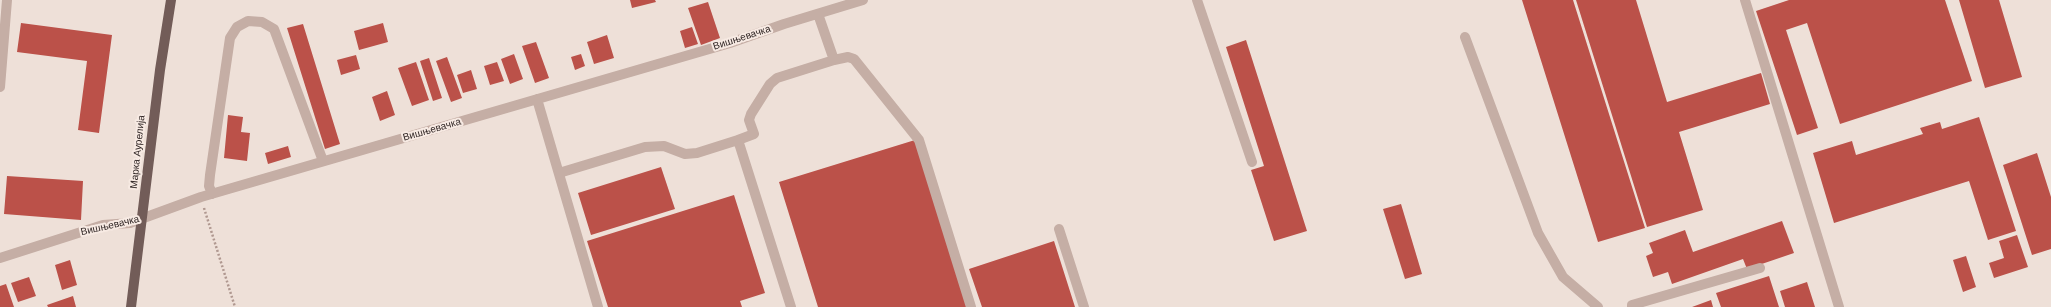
<!DOCTYPE html>
<meta charset="utf-8">
<style>
body{margin:0}
canvas{display:block;background:#eee0d8}
</style>
<canvas width="2051" height="307"></canvas>
<script>
const ctx = document.querySelector('canvas').getContext('2d');
ctx.lineJoin = 'round';
function fillPath(path, color) {
  ctx.fillStyle = color;
  ctx.fill(path, 'evenodd');
}
function shape(rows) {
  const path = new Path2D();
  for (const r of rows) {
    path.moveTo(r[0], r[1]);
    for (let i = 2; i < r.length; i += 2) path.lineTo(r[i], r[i + 1]);
  }
  return path;
}
function strokePath(path, color, width, dash) {
  ctx.strokeStyle = color;
  ctx.lineWidth = width;
  ctx.lineCap = dash ? 'butt' : 'round';
  ctx.setLineDash(dash || []);
  ctx.stroke(path);
}
function label(font, color, halo, rows, align = 'center') {
  ctx.font = font + ' "DM Sans",sans-serif';
  ctx.lineWidth = 4;
  ctx.setLineDash([]);
  ctx.textBaseline = 'middle';
  ctx.strokeStyle = halo;
  ctx.fillStyle = color;
  for (const [text, x, y, turn = 0] of rows) {
    ctx.save();
    ctx.translate(x, y);
    ctx.rotate((+turn || 0) * Math.PI / 180);
    ctx.textAlign = isNaN(turn) ? turn : align;
    if (halo) ctx.strokeText(text, 0, 0);
    ctx.fillText(text, 0, 0);
    ctx.restore();
  }
}
fillPath(shape([
 [630,0,655,0,656,2,632,8],
 [1522,0,1573,0,1645,228,1598,242],
 [1576,0,1636,0,1667,102,1761,73,1770,104,1679,132,1703,210,1647,227],
 [1789,0,1945,0,1972,81,1840,124,1807,23,1786,30,1818,128,1797,135,1756,11],
 [1959,0,1999,0,2022,77,1985,88],
 [708,2,720,38,701,45,688,8],
 [21,23,112,35,99,133,78,130,87,61,17,52],
 [383,23,388,42,359,50,354,31],
 [303,24,340,144,325,149,287,28],
 [692,27,698,44,685,48,680,31],
 [607,35,614,58,594,64,587,42],
 [1246,40,1307,231,1274,241,1251,170,1264,166,1226,47],
 [536,42,549,78,535,83,522,46],
 [514,54,523,79,510,84,501,59],
 [581,54,585,66,575,70,571,57],
 [356,55,360,69,341,75,337,60],
 [447,57,462,98,451,102,436,61],
 [429,58,442,98,433,101,420,61],
 [416,62,429,100,412,106,398,68],
 [497,62,504,81,490,85,484,66],
 [471,70,477,89,463,93,457,75],
 [387,91,395,115,380,121,372,97],
 [228,115,243,117,241,132,250,133,247,161,224,158],
 [1979,117,2016,231,1988,240,1969,181,1834,223,1813,153,1852,141,1856,155,1923,134,1920,128,1940,122,1942,129],
 [915,140,967,307,818,307,779,182],
 [288,146,291,157,268,164,265,153],
 [2037,153,2051,197,2051,249,2032,255,2003,165],
 [661,167,675,209,591,235,578,193],
 [7,176,83,181,81,220,4,214],
 [734,195,765,293,740,301,742,307,608,307,587,241],
 [1401,204,1422,274,1405,279,1383,209],
 [1782,221,1794,253,1747,269,1743,259,1672,284,1668,272,1653,277,1646,256,1653,253,1649,243,1685,230,1693,252],
 [2017,235,2028,267,1994,278,1989,263,2004,258,1999,241],
 [1054,241,1075,307,982,307,969,269],
 [1966,256,1976,287,1963,292,1953,260],
 [70,260,77,285,62,290,55,265],
 [1769,276,1779,307,1721,307,1716,293],
 [29,277,36,296,18,302,11,283],
 [1807,282,1815,307,1785,307,1780,291],
 [6,284,14,307,0,307,0,286],
 [73,296,76,307,48,307,47,305],
 [1711,300,1713,307,1692,307]
]), '#bb5149');
strokePath(shape([
 [204,208,235,307]
]), '#b09890', 2.5, [2, 2]);
strokePath(shape([
 [1197,0,1252,162],
 [1745,0,1839,307],
 [1465,37,1538,233,1563,277,1598,307],
 [834,60,848,57,854,59,919,140,971,307],
 [0,87,7,0],
 [537,99,598,307],
 [738,140,754,134,749,120,751,114,770,84,777,78,834,60,818,14],
 [559,173,645,147,664,146,685,154,697,153,738,140,791,307],
 [212,194,209,186,210,175,230,38,237,27,248,21,262,22,274,29,323,161],
 [1059,229,1084,307],
 [0,258,103,225,130,223,201,197,730,43,784,24,863,0],
 [1632,307,1632,305,1760,268]
]), '#c5aea5', 10);
strokePath(shape([
 [131,307,160,70,171,0]
]), '#725c58', 10);
label('10px', '#312726', '#f7eae3', [
 ["Вишњевачка",742,38,-18],
 ["Вишњевачка",432,130,-16],
 ["Марка Аурелија",138,152,-84],
 ["Вишњевачка",110,226,-13]
]);
</script>
